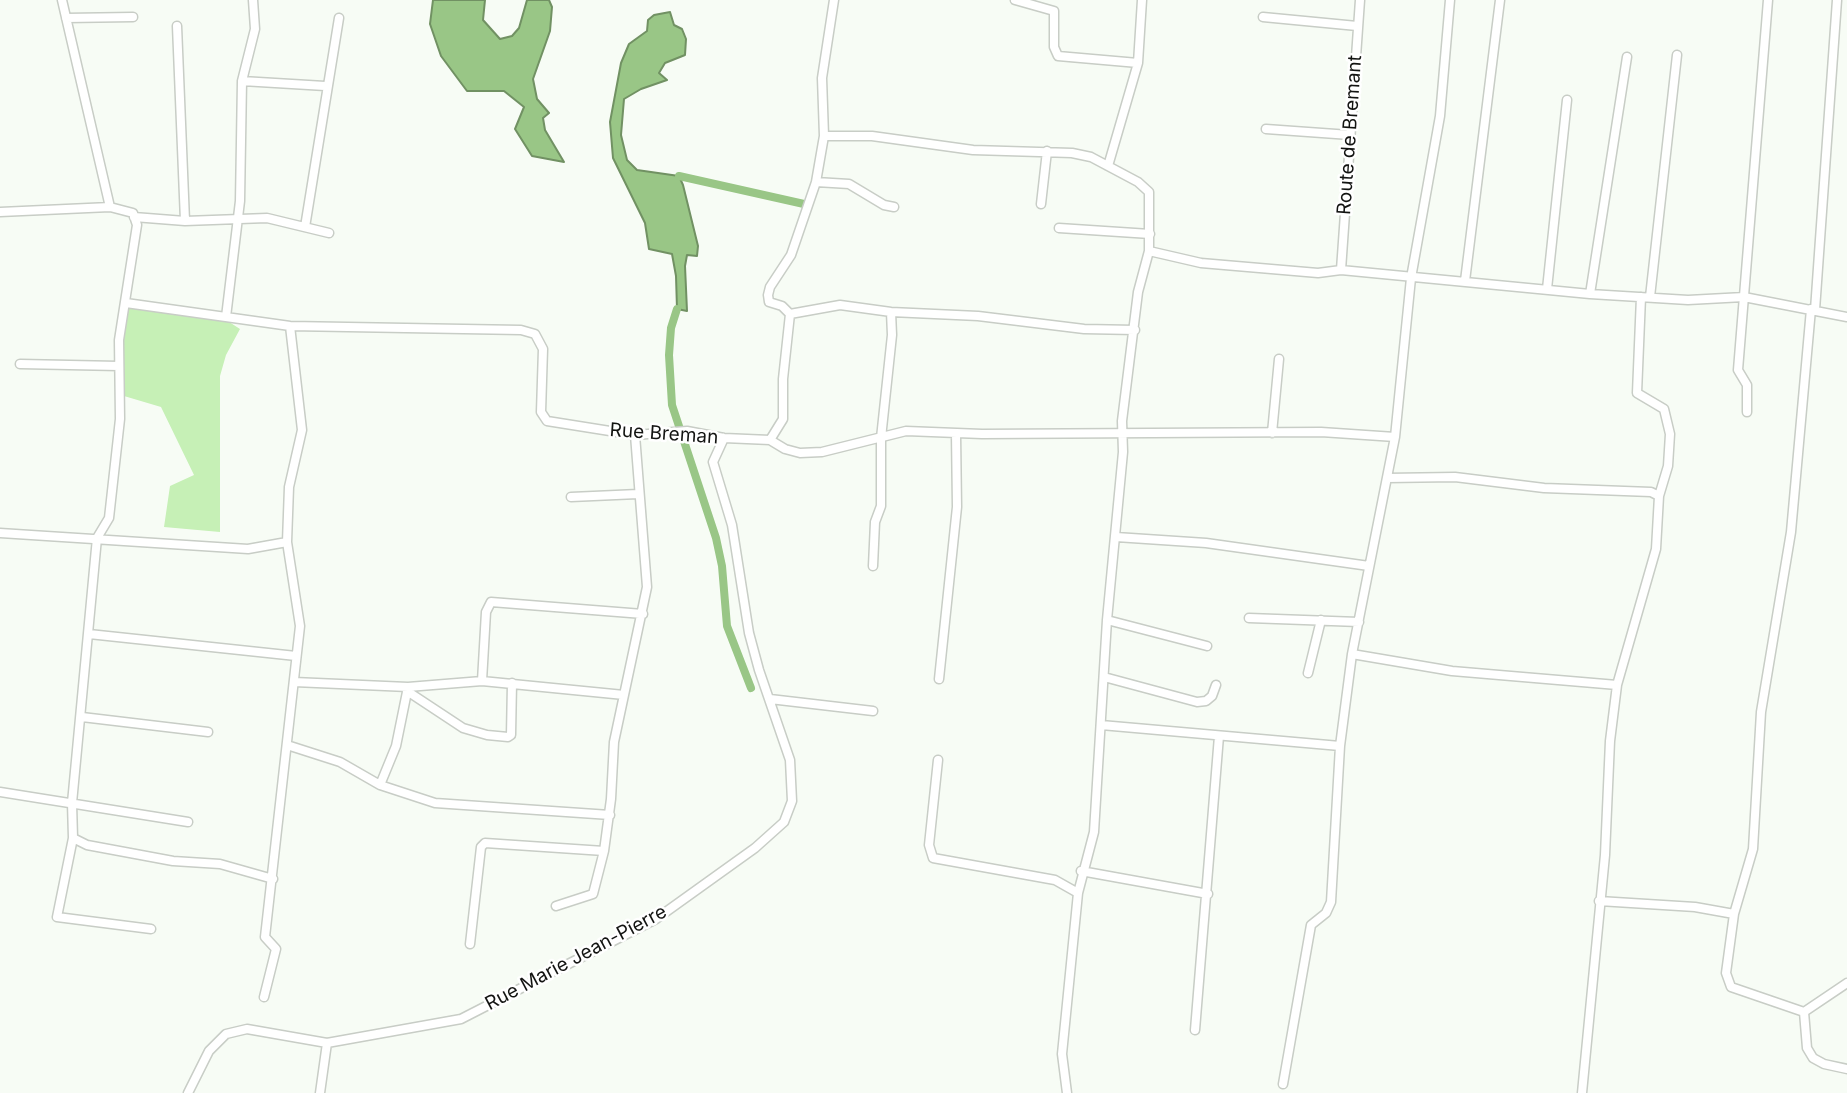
<!DOCTYPE html>
<style>
body{margin:0}
canvas{display:block;background:#f7fcf5}
</style>
<canvas width="1847" height="1093"></canvas>
<script>
const ctx = document.querySelector('canvas').getContext('2d');
ctx.lineJoin = 'round';
function fillPath(path, color) {
  ctx.fillStyle = color;
  ctx.fill(path, 'evenodd');
}
function shape(rows) {
  const path = new Path2D();
  for (const r of rows) {
    path.moveTo(r[0], r[1]);
    for (let i = 2; i < r.length; i += 2) path.lineTo(r[i], r[i + 1]);
  }
  return path;
}
function strokePath(path, color, width, dash) {
  ctx.strokeStyle = color;
  ctx.lineWidth = width;
  ctx.lineCap = dash ? 'butt' : 'round';
  ctx.setLineDash(dash || []);
  ctx.stroke(path);
}
function label(font, color, halo, rows, align = 'center') {
  ctx.font = font + ' Inter,sans-serif';
  ctx.lineWidth = 5;
  ctx.setLineDash([]);
  ctx.textBaseline = 'middle';
  ctx.strokeStyle = halo;
  ctx.fillStyle = color;
  for (const [text, x, y, turn = 0] of rows) {
    ctx.save();
    ctx.translate(x, y);
    ctx.rotate((+turn || 0) * Math.PI / 180);
    ctx.textAlign = isNaN(turn) ? turn : align;
    if (halo) ctx.strokeText(text, 0, 0);
    ctx.fillText(text, 0, 0);
    ctx.restore();
  }
}
fillPath(shape([
 [129,308,145,308,226,320,240,329,226,355,220,376,220,532,164,527,170,486,194,475,161,407,124,396,123,338]
]), '#c6f0b6');
const water = shape([
 [433,0,485,0,483,20,500,39,512,36,519,28,527,0,549,0,552,7,550,31,533,79,537,99,549,113,543,118,545,130,564,162,532,156,515,129,524,107,504,91,467,91,441,56,430,24,433,0],
 [670,12,674,25,682,29,686,39,685,55,665,63,659,73,667,80,641,89,624,99,621,135,627,160,637,170,679,176,683,185,698,246,697,256,687,255,685,266,687,311,677,309,676,276,672,254,649,249,645,223,613,158,610,122,621,63,629,44,647,31,648,20,654,15,670,12]
]);
fillPath(water, '#99c686');
strokePath(water, '#719163', 2);
strokePath(shape([
 [679,176,804,204],
 [677,309,671,328,669,355,672,405,716,538,722,566,727,626,751,688]
]), '#99c686', 8);
const street = shape([
 [62,0,110,207],
 [1015,0,1054,11,1054,47,1058,56,1138,63],
 [1263,17,1357,26],
 [66,18,133,17],
 [177,26,185,221],
 [242,81,325,86],
 [1266,129,1350,135],
 [824,136,872,136,973,150,1072,153,1091,157,1138,182,1149,192,1149,251,1138,292,1122,421,1123,452,1107,620,1094,832,1078,893,1062,1054,1067,1093],
 [1108,166,1138,63,1142,0],
 [816,182,849,184,884,205,894,207],
 [1041,204,1047,151],
 [0,212,110,207,133,213,137,225,119,340,120,419,109,518,97,538,72,803,73,838,57,917,151,929],
 [134,217,185,221,267,218,329,233],
 [305,227,339,18],
 [1059,228,1150,234],
 [1149,251,1201,263,1318,273,1341,270,1590,294,1688,300,1744,297,1847,317],
 [1341,270,1360,0],
 [1465,281,1500,0],
 [1547,289,1567,100],
 [1590,294,1627,57],
 [1641,297,1637,393,1664,409,1670,434,1668,466,1659,496],
 [1650,297,1677,55],
 [126,303,290,326,521,330,535,334,543,349,541,412,547,421,635,435,687,431,724,438,770,440,785,449,800,453,822,452,906,431,982,434,1321,432,1395,437],
 [1815,310,1837,0],
 [790,314,840,305,891,312,978,316,1084,329,1135,330],
 [226,317,240,201,242,81,255,29,253,0],
 [20,364,119,366],
 [1747,412,1747,385,1738,370,1768,0],
 [1272,433,1279,359],
 [770,440,783,419,783,379,790,314,782,306,769,302,768,295,770,287,791,255,816,182,824,136,822,78,834,0],
 [1387,478,1455,477,1544,488,1651,492,1659,496,1656,549,1617,685,1610,741,1605,855,1582,1093],
 [571,497,638,494],
 [0,533,248,549,287,542],
 [1116,537,1206,543,1369,566],
 [873,566,875,522,881,506,881,438,892,335,891,312],
 [1249,618,1359,622],
 [1107,620,1207,646],
 [89,634,296,656],
 [1352,654,1452,671,1617,685],
 [1308,673,1321,620],
 [1104,677,1197,702,1206,701,1212,696,1216,685],
 [939,679,957,507,956,434],
 [482,681,486,612,491,602,643,614],
 [294,682,408,687,482,681,624,695],
 [407,691,463,728,487,735,508,737,511,735,512,683],
 [770,699,873,711],
 [82,717,208,732],
 [1101,725,1340,746],
 [287,745,340,762,380,785,435,803,610,815],
 [938,760,929,845,933,858,1055,880,1078,893],
 [380,785,396,746,408,687],
 [0,792,188,822],
 [73,838,87,845,173,861,220,864,273,879],
 [1081,871,1208,894],
 [1599,901,1695,907,1734,914],
 [556,906,593,894,604,851,611,799,614,742,647,587,635,435],
 [470,944,481,847,485,843,604,851],
 [1847,983,1804,1012,1807,1048,1813,1058,1824,1064,1847,1069],
 [264,997,276,949,265,937,300,626,287,542,289,487,302,430,290,326],
 [1804,1012,1731,987,1726,973,1734,914,1753,849,1761,712,1791,532,1811,309],
 [1195,1030,1219,736],
 [1283,1084,1311,925,1326,913,1331,902,1340,746,1352,654,1395,437,1411,278,1440,116,1450,0],
 [188,1093,209,1051,226,1034,247,1029,327,1043,461,1019,656,919,755,848,784,822,792,801,790,760,759,670,749,633,732,525,713,462,724,438],
 [320,1093,327,1043]
]);
strokePath(street, '#c8cdc6', 11);
strokePath(street, '#fff', 8);
label('19px', '#131412', '#fff', [
 ["Route de Bremant",1350,135,-86],
 ["Rue Breman",664,434,4],
 ["Rue Marie Jean-Pierre",576,958,-28]
]);
</script>
